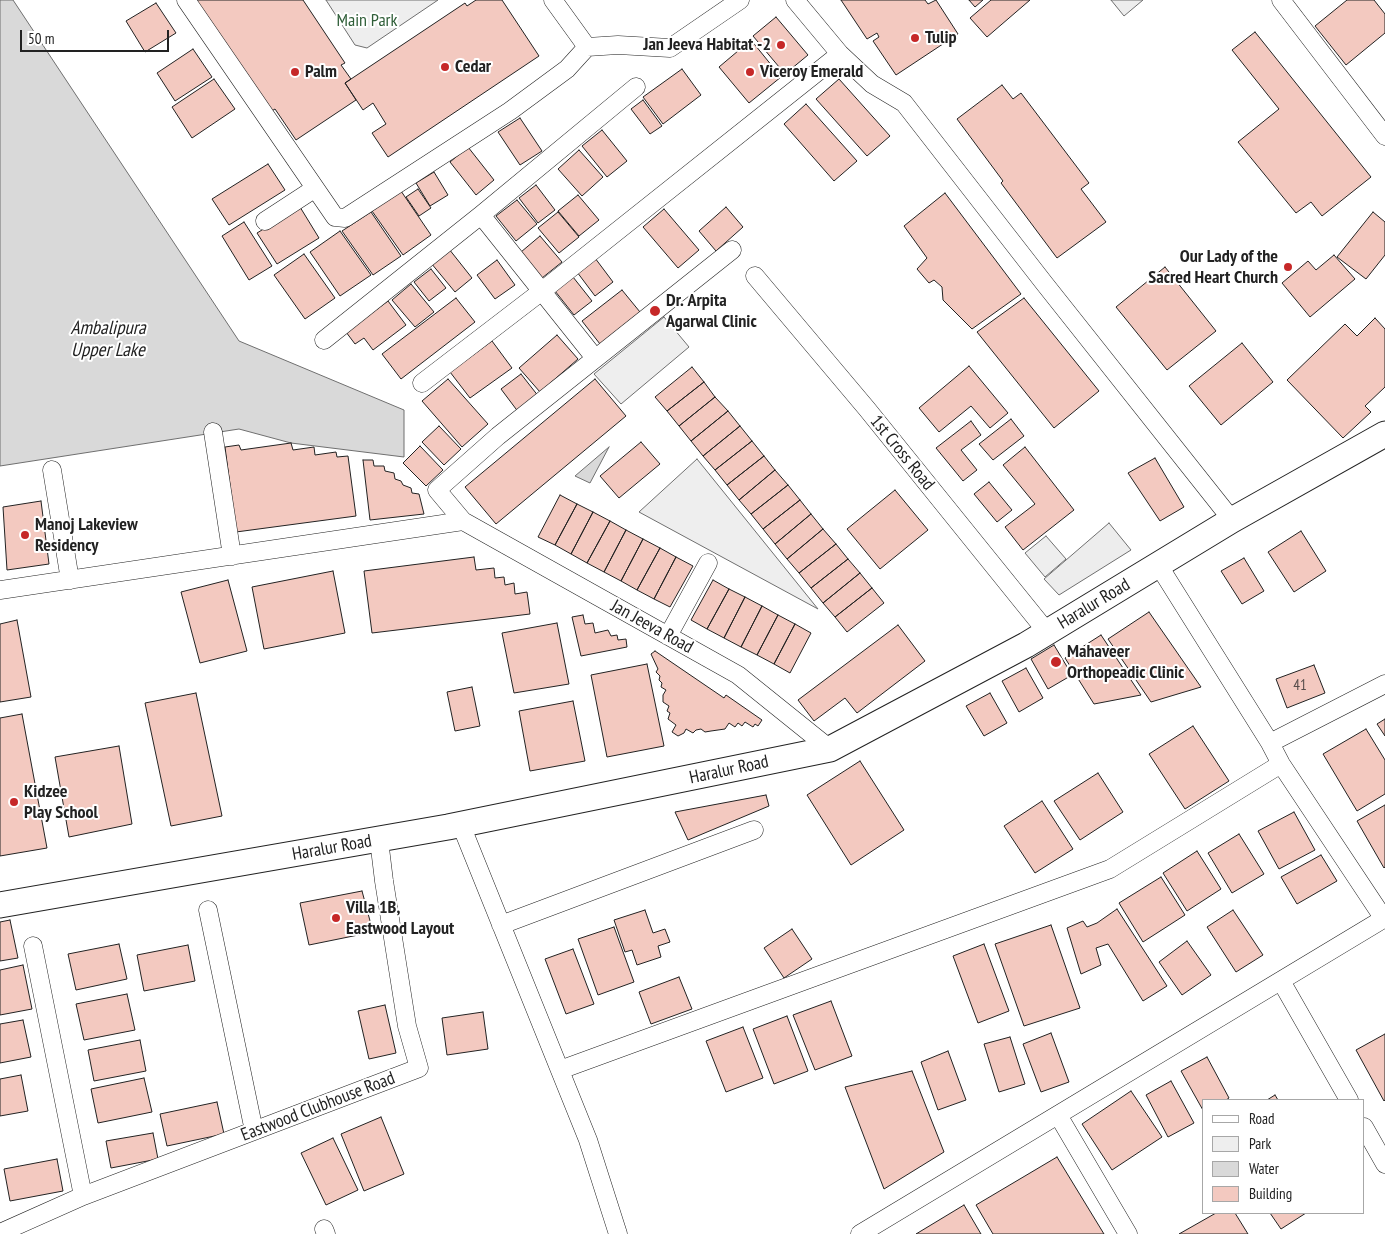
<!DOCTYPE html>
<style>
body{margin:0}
#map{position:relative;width:1385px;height:1234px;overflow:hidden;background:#fff;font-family:"PT Sans Narrow",sans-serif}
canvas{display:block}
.legend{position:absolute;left:1202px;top:1099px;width:162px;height:115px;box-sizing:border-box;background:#fff;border:1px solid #a7a7a7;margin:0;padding:6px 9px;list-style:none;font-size:15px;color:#222}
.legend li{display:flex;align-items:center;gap:10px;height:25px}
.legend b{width:25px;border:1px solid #a7a7a7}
.scale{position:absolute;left:20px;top:30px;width:149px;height:22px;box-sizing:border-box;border:2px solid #222;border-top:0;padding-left:6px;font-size:15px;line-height:18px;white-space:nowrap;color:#222;-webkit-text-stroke:4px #fff;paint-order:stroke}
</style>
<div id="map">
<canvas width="1385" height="1234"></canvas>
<ul class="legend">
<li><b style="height:6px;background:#fff"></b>Road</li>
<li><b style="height:14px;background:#eee"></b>Park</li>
<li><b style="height:14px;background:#d9d9d9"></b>Water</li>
<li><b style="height:14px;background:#f3c9c0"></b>Building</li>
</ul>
<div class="scale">50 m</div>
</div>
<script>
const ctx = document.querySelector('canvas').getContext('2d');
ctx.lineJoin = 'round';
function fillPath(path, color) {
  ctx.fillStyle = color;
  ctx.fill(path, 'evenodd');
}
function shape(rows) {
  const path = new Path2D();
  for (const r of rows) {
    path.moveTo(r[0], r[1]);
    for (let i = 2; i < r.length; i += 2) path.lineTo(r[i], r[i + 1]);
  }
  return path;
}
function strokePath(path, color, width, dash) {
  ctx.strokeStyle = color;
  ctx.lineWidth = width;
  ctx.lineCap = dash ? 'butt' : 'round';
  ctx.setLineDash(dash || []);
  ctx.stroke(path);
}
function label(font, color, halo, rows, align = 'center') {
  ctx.font = font + ' "PT Sans Narrow",sans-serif';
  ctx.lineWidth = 4;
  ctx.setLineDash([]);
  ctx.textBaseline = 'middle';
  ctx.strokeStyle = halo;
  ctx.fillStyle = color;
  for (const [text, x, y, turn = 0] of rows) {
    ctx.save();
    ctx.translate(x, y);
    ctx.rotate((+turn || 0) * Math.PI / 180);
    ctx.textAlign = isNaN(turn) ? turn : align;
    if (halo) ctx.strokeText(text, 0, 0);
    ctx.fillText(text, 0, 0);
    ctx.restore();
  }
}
const green = shape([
 [326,0,438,0,367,48,355,45,326,0],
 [664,317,689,347,621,404,594,374,664,317],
 [697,459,818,609,639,512,697,459],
 [1046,536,1066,559,1045,577,1025,553,1046,536]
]);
fillPath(green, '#eee');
strokePath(green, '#6f6f6f', 1);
const parking = shape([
 [1111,0,1143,0,1124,16,1111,0],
 [1109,523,1131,550,1059,595,1044,579,1109,523]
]);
fillPath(parking, '#ededed');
strokePath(parking, '#6f6f6f', 1);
const water = shape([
 [0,0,13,0,239,341,404,410,404,457,291,443,239,429,0,466,0,0],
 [609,447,590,483,575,476,609,447]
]);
fillPath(water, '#d9d9d9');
strokePath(water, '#6f6f6f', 1);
const building = shape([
 [195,0,303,0,345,63,341,65,351,79,345,83,356,100,296,140,275,109,270,112,195,0],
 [476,0,502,0,539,56,388,157,372,133,386,124,373,103,363,110,345,83,465,3,467,6,476,0],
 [841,0,925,0,928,4,936,0,958,34,896,75,873,41,879,37,877,33,867,39,841,0],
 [969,0,983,0,975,7,969,0],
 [991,0,1030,0,987,37,970,18,991,0],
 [1347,0,1374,0,1385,14,1385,33,1346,65,1315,26,1347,0],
 [156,3,176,33,145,52,126,21,156,3],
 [776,17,808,55,785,74,753,36,776,17],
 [1255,32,1371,177,1322,216,1311,202,1296,213,1238,142,1279,109,1232,50,1255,32],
 [751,40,781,77,749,103,719,67,751,40],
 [193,49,212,77,175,101,157,73,193,49],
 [682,69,701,95,663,124,643,97,682,69],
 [214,79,235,109,192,138,172,107,214,79],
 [839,79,890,136,867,156,816,99,839,79],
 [1002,85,1013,99,1021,93,1089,183,1081,189,1106,222,1057,258,1001,183,1003,181,957,119,1002,85],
 [643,100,662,126,650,134,631,109,643,100],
 [806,104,857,161,834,181,784,124,806,104],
 [520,118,542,151,520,165,498,132,520,118],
 [602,130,627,161,607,177,582,146,602,130],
 [468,147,494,180,476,195,450,162,468,147],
 [579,150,603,177,582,196,558,169,579,150],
 [268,164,285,190,229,225,212,199,268,164],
 [434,172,448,195,430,206,416,183,434,172],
 [536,185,555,210,538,223,519,198,536,185],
 [418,189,431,208,419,216,406,197,418,189],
 [401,191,431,235,403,255,372,211,401,191],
 [945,193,1021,294,972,329,943,300,942,287,934,280,929,283,917,269,927,258,904,226,945,193],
 [578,195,599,220,579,236,558,211,578,195],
 [517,200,537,224,516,241,496,216,517,200],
 [300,207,319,238,277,264,257,233,300,207],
 [726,207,743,227,716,251,699,231,726,207],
 [664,209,699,250,678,268,643,227,664,209],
 [371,212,401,256,373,275,342,231,371,212],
 [558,212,579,237,559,253,538,228,558,212],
 [1373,212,1385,222,1385,255,1366,279,1337,257,1373,212],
 [244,222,272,266,249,280,222,236,244,222],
 [340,231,371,275,340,296,310,252,340,231],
 [540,236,562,262,542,278,521,252,540,236],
 [449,249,472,278,455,292,431,263,449,249],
 [304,254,335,298,305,319,274,275,304,254],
 [1334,255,1355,279,1310,317,1282,283,1308,261,1316,270,1334,255],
 [595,258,613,282,595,296,577,272,595,258],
 [497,260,515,285,495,299,477,275,497,260],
 [1165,267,1216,331,1167,370,1116,307,1165,267],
 [431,269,446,288,429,301,414,282,431,269],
 [573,277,592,301,574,315,555,291,573,277],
 [411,284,434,312,415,327,392,300,411,284],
 [622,290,640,312,600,344,582,321,622,290],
 [456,298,475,322,401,379,382,354,456,298],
 [1024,298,1099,391,1054,428,977,332,1024,298],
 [388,301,406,325,373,350,364,338,355,344,346,332,388,301],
 [1375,318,1385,329,1385,387,1365,406,1371,412,1343,438,1287,380,1345,324,1357,336,1375,318],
 [557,335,578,359,540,392,519,368,557,335],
 [492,341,512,368,470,398,450,372,492,341],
 [1242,343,1273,382,1221,425,1189,386,1242,343],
 [969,366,1008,413,990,428,971,406,939,432,919,408,969,366],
 [692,367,704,382,667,411,655,397,692,367],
 [521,374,539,397,519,413,501,389,521,374],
 [448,379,488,424,462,447,422,401,448,379],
 [595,379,626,416,496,524,465,487,595,379],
 [704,382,715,397,679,426,667,411,704,382],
 [715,397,728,411,691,441,679,426,715,397],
 [728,411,740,426,703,456,691,441,728,411],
 [1011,419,1024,436,993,460,979,444,1011,419],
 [971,421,981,435,961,450,977,470,963,481,936,448,971,421],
 [439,426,461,449,444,465,422,442,439,426],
 [740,426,752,441,715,470,703,456,740,426],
 [752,441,764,456,727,485,715,470,752,441],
 [641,442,660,464,619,498,600,476,641,442],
 [291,443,293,450,314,447,315,455,336,452,337,457,348,456,356,516,236,532,225,447,239,445,241,450,291,443],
 [420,446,443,470,426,486,403,463,420,446],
 [1025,447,1074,510,1023,550,1005,527,1035,504,1003,465,1025,447],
 [764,456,775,470,739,500,727,485,764,456],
 [1155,458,1184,507,1160,521,1128,473,1155,458],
 [363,460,373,460,374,466,384,466,385,471,394,473,395,479,401,481,403,485,411,488,412,493,419,494,424,514,370,520,363,460],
 [775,470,788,485,751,514,739,500,775,470],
 [989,482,1012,510,997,522,974,494,989,482],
 [788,485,800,500,763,529,751,514,788,485],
 [895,490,928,530,880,569,847,529,895,490],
 [560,495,577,504,555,545,538,537,560,495],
 [800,500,811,514,775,544,763,529,800,500],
 [41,501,49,564,7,570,3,507,41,501],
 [577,504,593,512,571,554,555,545,577,504],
 [593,512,610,521,587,563,571,554,593,512],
 [811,514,823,529,787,559,775,544,811,514],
 [610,521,626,530,604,572,587,563,610,521],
 [823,529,836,544,799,573,787,559,823,529],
 [626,530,643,539,621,581,604,572,626,530],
 [1301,531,1326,571,1294,592,1268,552,1301,531],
 [643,539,660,548,637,590,621,581,643,539],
 [836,544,848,559,811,588,799,573,836,544],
 [660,548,676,557,654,599,637,590,660,548],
 [474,557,476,570,494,568,495,578,504,577,505,585,514,583,515,594,527,592,530,614,372,633,364,571,474,557],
 [676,557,693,566,670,607,654,599,676,557],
 [1244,558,1264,591,1242,604,1221,571,1244,558],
 [848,559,860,573,823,603,811,588,848,559],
 [333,571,345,633,264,649,252,587,333,571],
 [860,573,872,588,835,617,823,603,860,573],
 [228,580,247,651,200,663,181,592,228,580],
 [713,580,729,589,707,629,691,620,713,580],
 [872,588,884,603,847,632,835,617,872,588],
 [729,589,745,597,724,638,707,629,729,589],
 [745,597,762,606,741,647,724,638,745,597],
 [762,606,778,615,757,655,741,647,762,606],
 [1149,612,1201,687,1151,702,1108,639,1149,612],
 [583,615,585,624,593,623,595,633,608,630,611,636,617,635,618,640,626,639,627,647,581,656,572,617,583,615],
 [778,615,795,624,774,664,757,655,778,615],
 [17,620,31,697,0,702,0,624,17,620],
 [557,623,569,684,514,693,502,633,557,623],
 [795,624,811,633,790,673,774,664,795,624],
 [898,625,925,661,857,713,845,698,814,721,798,700,898,625],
 [1101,635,1141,695,1094,704,1065,658,1101,635],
 [1054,645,1072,675,1048,689,1031,659,1054,645],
 [655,651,724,698,726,695,762,720,758,726,755,724,753,727,745,722,742,726,738,723,735,727,729,723,725,729,711,731,705,732,701,729,696,730,693,733,686,729,684,733,678,736,672,732,676,725,668,719,670,713,667,711,669,706,663,702,663,695,666,690,661,687,662,683,659,680,660,676,656,672,658,669,651,654,655,651],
 [647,664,664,746,607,757,591,675,647,664],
 [1314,665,1325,693,1287,708,1276,679,1314,665],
 [1026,668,1043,698,1019,712,1002,681,1026,668],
 [472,687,480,726,455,731,447,692,472,687],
 [196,693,222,816,171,826,145,703,196,693],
 [990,693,1007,723,984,736,966,706,990,693],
 [573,701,585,761,530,771,519,711,573,701],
 [22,714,47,848,0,856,0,718,22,714],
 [1385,719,1385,736,1377,724,1385,719],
 [1193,726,1229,781,1185,809,1149,754,1193,726],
 [1366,729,1385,760,1385,794,1357,811,1323,754,1366,729],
 [119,746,132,824,69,837,55,757,119,746],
 [860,761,904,830,851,865,807,795,860,761],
 [1098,773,1123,812,1080,840,1054,801,1098,773],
 [766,795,769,806,688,840,675,812,766,795],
 [1042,801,1073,849,1035,873,1004,826,1042,801],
 [1385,805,1385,867,1384,868,1357,821,1385,805],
 [1294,812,1315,850,1279,869,1258,831,1294,812],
 [1239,834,1264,874,1232,893,1208,853,1239,834],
 [1197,851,1221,889,1187,911,1163,873,1197,851],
 [1321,855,1337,881,1297,904,1281,877,1321,855],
 [1161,877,1185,915,1143,942,1119,903,1161,877],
 [362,891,373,932,309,945,300,903,362,891],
 [1117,909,1167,986,1143,1001,1108,944,1096,948,1101,965,1081,974,1067,928,1083,921,1087,927,1097,923,1117,909],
 [645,910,653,933,665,929,670,942,658,946,661,957,637,965,632,950,625,952,614,920,645,910],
 [1233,910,1263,955,1236,972,1207,927,1233,910],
 [10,920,18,958,0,961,0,922,10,920],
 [1051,925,1080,1008,1024,1026,995,944,1051,925],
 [614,927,634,982,598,995,578,939,614,927],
 [792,929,812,959,784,978,764,948,792,929],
 [1187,941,1211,975,1182,995,1159,962,1187,941],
 [119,944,127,979,76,990,68,954,119,944],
 [984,944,1009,1011,978,1023,953,956,984,944],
 [188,945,195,981,144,991,137,955,188,945],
 [573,949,594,1004,566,1014,545,959,573,949],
 [23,965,32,1009,0,1015,0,970,23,965],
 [679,977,692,1009,651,1024,639,992,679,977],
 [127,994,135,1030,84,1040,76,1004,127,994],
 [831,1001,852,1056,815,1070,793,1015,831,1001],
 [385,1005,396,1053,369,1059,358,1011,385,1005],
 [483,1012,488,1049,447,1055,442,1018,483,1012],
 [787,1016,808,1071,774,1084,753,1029,787,1016],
 [23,1020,31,1057,0,1063,0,1024,23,1020],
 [743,1027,763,1078,726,1092,706,1041,743,1027],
 [1051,1033,1069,1082,1041,1092,1023,1044,1051,1033],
 [1385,1034,1385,1100,1384,1101,1356,1050,1385,1034],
 [1010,1037,1025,1084,999,1092,984,1044,1010,1037],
 [140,1040,146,1071,94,1081,88,1050,140,1040],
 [948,1051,966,1100,938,1110,921,1062,948,1051],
 [1207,1057,1229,1098,1226,1100,1204,1100,1204,1112,1181,1071,1207,1057],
 [912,1071,944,1152,884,1189,845,1087,912,1071],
 [21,1075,28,1111,0,1116,0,1079,21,1075],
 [144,1078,152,1112,98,1123,91,1089,144,1078],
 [1171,1081,1194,1123,1168,1137,1146,1095,1171,1081],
 [1131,1091,1162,1137,1112,1170,1082,1124,1131,1091],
 [1275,1095,1278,1100,1267,1100,1275,1095],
 [217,1102,224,1134,167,1146,160,1114,217,1102],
 [381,1117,404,1174,364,1191,341,1134,381,1117],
 [153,1133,158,1159,111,1168,106,1141,153,1133],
 [333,1138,358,1190,326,1205,301,1153,333,1138],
 [1057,1157,1104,1234,993,1234,976,1205,1057,1157],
 [57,1159,63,1191,10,1201,4,1169,57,1159],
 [964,1205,981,1234,916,1234,964,1205],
 [1216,1213,1235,1213,1248,1234,1179,1234,1216,1213],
 [1270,1213,1306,1213,1281,1229,1270,1213]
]);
fillPath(building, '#f3c9c0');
strokePath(building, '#222', 1);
const street = shape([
 [186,0,335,217,345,218,510,111,567,69,587,47,618,45,670,48,740,0],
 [553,0,587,47],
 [795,0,840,54,872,84,904,103,1044,283,1232,520],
 [1281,0,1385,136],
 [481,215,595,358],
 [265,221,314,189],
 [732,250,498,436,437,490,463,521,738,675,830,749],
 [755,276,867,409,1047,632],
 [324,340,481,215,636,87],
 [422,383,542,291,840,54],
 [213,432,232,556],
 [52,470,70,580],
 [1159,566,1270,743,1281,764,1384,919],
 [0,590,463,521],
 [668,636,708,563],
 [1270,743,1385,684],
 [461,825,588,1140,618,1234],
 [208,910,254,1131],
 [501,925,754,830],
 [33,946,83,1196],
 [1281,981,1349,1100],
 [560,1070,1110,869,1281,764],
 [1058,1115,1128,1234],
 [1364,1127,1385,1164],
 [324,1229,326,1234],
 [0,1233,83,1196,419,1068,407,1026,384,881,379,840],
 [860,1234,1385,918]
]);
const secondary = shape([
 [0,905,448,827,830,749,1026,645,1232,520,1385,434]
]);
strokePath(street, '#222', 19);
strokePath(secondary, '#222', 27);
strokePath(street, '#fff', 18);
strokePath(secondary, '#fff', 25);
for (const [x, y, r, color] of [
 [915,38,5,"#c62828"],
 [781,45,5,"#c62828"],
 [445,67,5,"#c62828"],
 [295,72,5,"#c62828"],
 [750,72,5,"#c62828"],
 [1288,267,5,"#c62828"],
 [655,311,6,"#c62828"],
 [25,535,5,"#c62828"],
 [1056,662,6,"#c62828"],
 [14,802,5,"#c62828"],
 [336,918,5,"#c62828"]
]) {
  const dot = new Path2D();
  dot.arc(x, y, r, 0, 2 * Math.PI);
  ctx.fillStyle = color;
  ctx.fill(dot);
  strokePath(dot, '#fff', 2);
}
label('15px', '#564c4a', null, [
 ["41",1300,686]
]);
label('18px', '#2f5e38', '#fff', [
 ["Main Park",367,21]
]);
label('bold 18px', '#222', '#fff', [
 ["Tulip",925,38],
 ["Jan Jeeva Habitat -2",771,45,"right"],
 ["Cedar",455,67],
 ["Palm",305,72],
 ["Viceroy Emerald",760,72],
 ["Our Lady of the",1278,257,"right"],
 ["Sacred Heart Church",1278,278,"right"],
 ["Dr. Arpita",666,301],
 ["Agarwal Clinic",666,322],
 ["Manoj Lakeview",35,525],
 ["Residency",35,546],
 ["Mahaveer",1067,652],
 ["Orthopeadic Clinic",1067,673],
 ["Kidzee",24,792],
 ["Play School",24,813],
 ["Villa 1B,",346,908],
 ["Eastwood Layout",346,929]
], 'left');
label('18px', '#222', '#fff', [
 ["1st Cross Road",902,453,51],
 ["Haralur Road",1094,604,-31],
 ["Jan Jeeva Road",652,627,29],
 ["Haralur Road",729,770,-12],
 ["Haralur Road",332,848,-10],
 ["Eastwood Clubhouse Road",318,1107,-21]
]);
label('italic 19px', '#222', '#fff', [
 ["Ambalipura",108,329],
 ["Upper Lake",108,351]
]);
</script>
